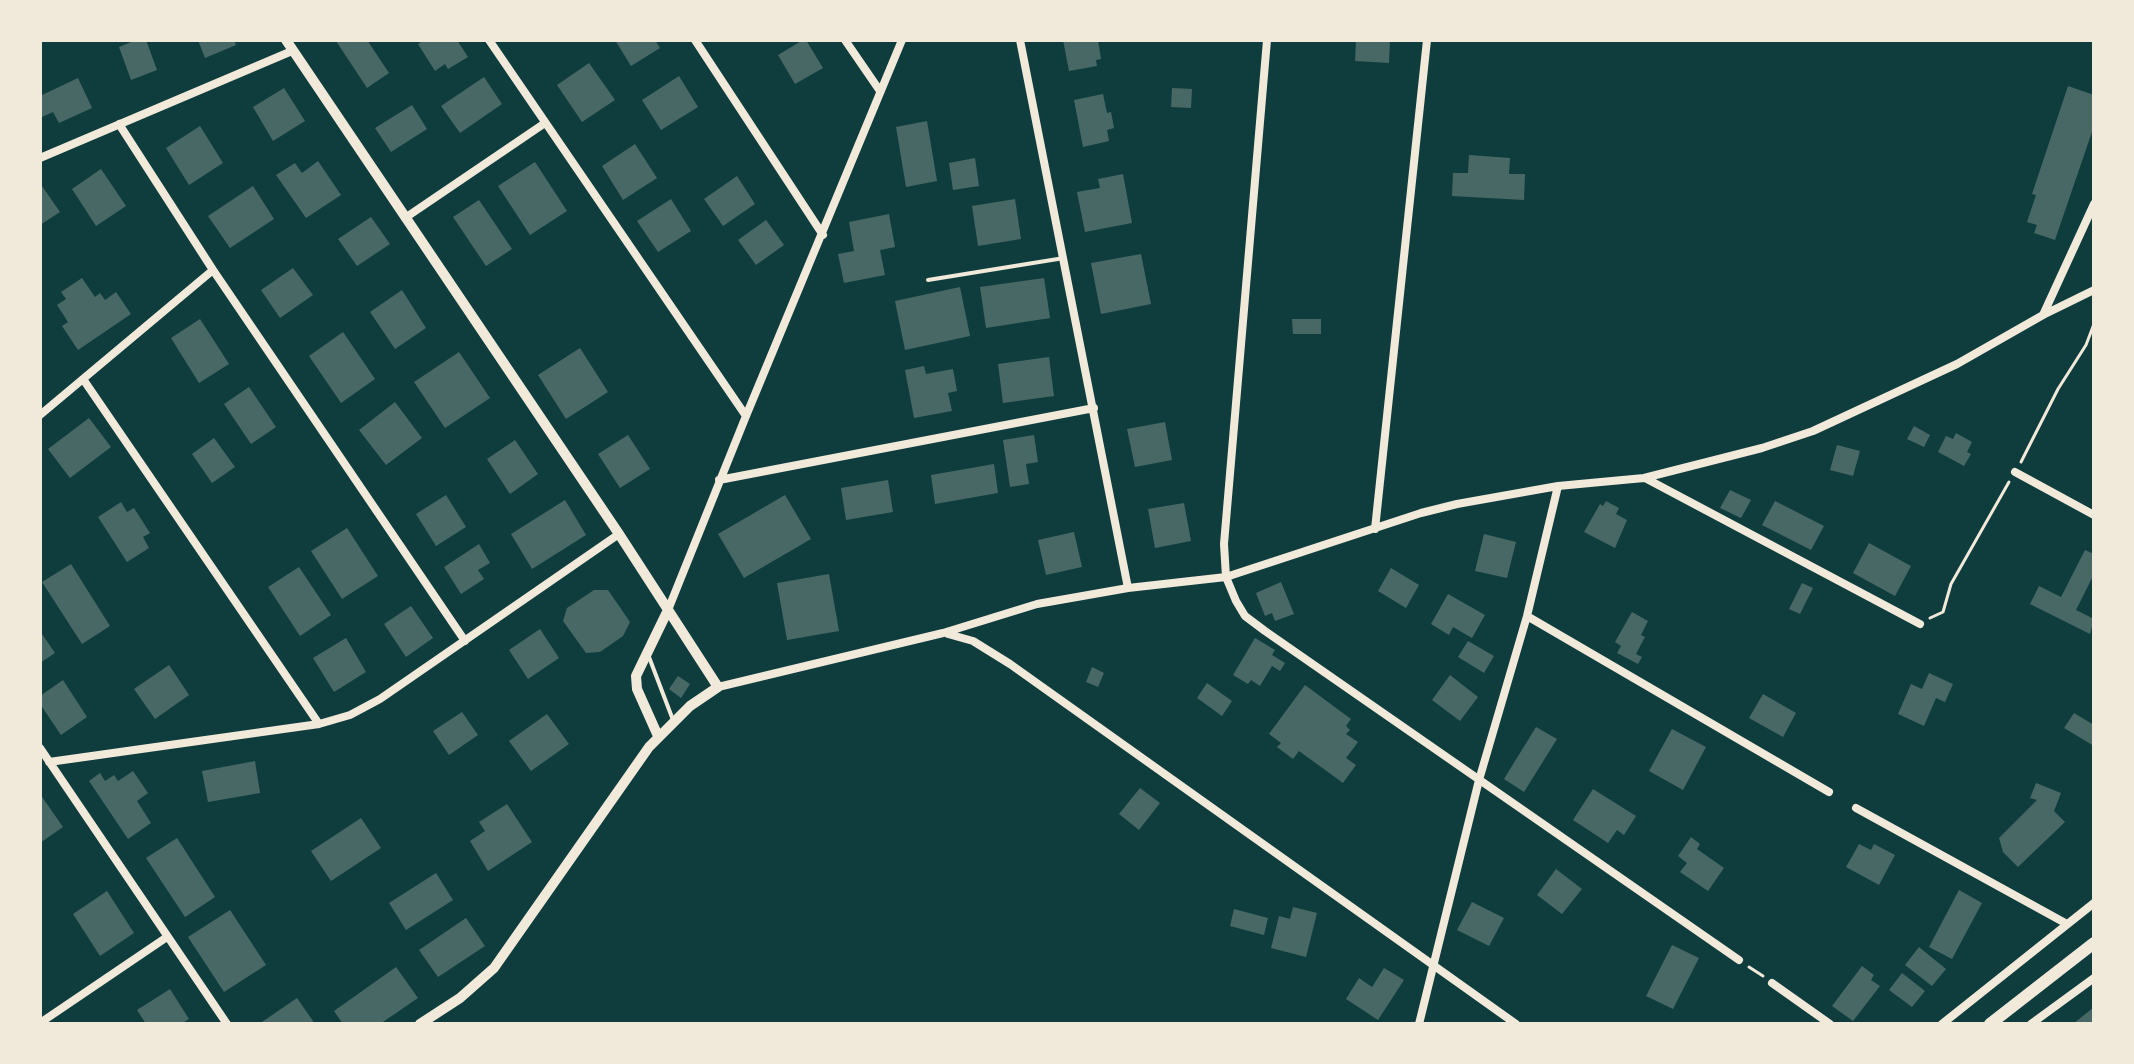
<!DOCTYPE html>
<style>
body{margin:0}
#map{position:relative;width:2134px;height:1064px;overflow:hidden;background:#0f3d3e;font-family:Overpass,sans-serif}
canvas{display:block}
.frame{position:absolute;inset:0;border:42px solid #f1e9da;pointer-events:none}
</style>
<div id="map">
<canvas width="2134" height="1064"></canvas>
<div class="frame"></div>
</div>
<script>
const ctx = document.querySelector('canvas').getContext('2d');
ctx.lineJoin = 'round';
function fillPath(path, color) {
  ctx.fillStyle = color;
  ctx.fill(path, 'evenodd');
}
function shape(rows) {
  const path = new Path2D();
  for (const r of rows) {
    path.moveTo(r[0], r[1]);
    for (let i = 2; i < r.length; i += 2) path.lineTo(r[i], r[i + 1]);
  }
  return path;
}
function strokePath(path, color, width, dash) {
  ctx.strokeStyle = color;
  ctx.lineWidth = width;
  ctx.lineCap = dash ? 'butt' : 'round';
  ctx.setLineDash(dash || []);
  ctx.stroke(path);
}
fillPath(shape([
 [136,40,146,40,157,70,131,80,119,47],
 [198,40,234,40,236,45,205,58],
 [338,40,367,40,389,73,367,88,336,41],
 [424,40,457,40,468,57,448,69,445,64,435,71,418,44],
 [615,40,655,40,660,48,631,66],
 [803,40,806,40,823,68,795,84,778,55],
 [1063,40,1098,40,1101,59,1096,60,1097,66,1069,71],
 [1356,40,1390,40,1389,63,1355,61],
 [589,63,615,100,582,122,557,85],
 [679,76,698,107,661,130,642,100],
 [484,77,502,104,460,133,441,106],
 [78,78,92,108,59,123,53,112,42,117,40,96],
 [2068,86,2094,95,2094,126,2055,240,2034,233,2037,225,2027,222,2036,195,2032,194],
 [284,88,305,121,273,141,253,107],
 [1172,88,1192,89,1191,108,1171,107],
 [1103,94,1107,113,1111,112,1114,128,1107,130,1109,141,1083,147,1074,100],
 [412,105,427,129,391,152,375,128],
 [927,121,937,181,906,187,896,127],
 [200,126,223,163,189,185,166,148],
 [635,144,657,178,623,200,602,166],
 [1469,155,1510,158,1509,174,1525,174,1524,200,1452,196,1453,173,1468,173],
 [975,158,979,186,953,190,949,163],
 [318,161,341,195,306,218,276,175,295,163,302,173],
 [535,162,567,211,530,235,498,186],
 [101,169,126,206,96,226,72,189],
 [1123,174,1132,223,1085,232,1077,192,1100,188,1098,179],
 [737,176,755,204,723,226,704,199],
 [42,186,60,212,40,225,40,187],
 [253,186,274,219,230,248,208,216],
 [671,199,691,231,658,252,637,221],
 [1015,199,1021,239,978,246,972,206],
 [479,200,512,249,486,266,453,217],
 [889,214,895,247,880,250,885,275,844,283,838,254,854,251,849,222],
 [371,217,390,244,357,266,338,239],
 [766,220,784,245,756,265,738,240],
 [1141,254,1151,304,1101,314,1091,263],
 [293,268,313,295,280,318,261,290],
 [82,278,95,297,100,293,105,300,116,292,131,314,78,350,62,326,68,322,57,305,66,299,61,292],
 [1044,278,1050,318,986,328,980,287],
 [960,287,970,336,905,350,895,301],
 [402,290,426,328,395,349,370,312],
 [200,319,229,364,199,383,171,338],
 [1292,319,1321,319,1321,334,1293,334],
 [343,332,375,379,341,403,309,356],
 [580,348,608,392,566,419,538,375],
 [459,352,490,398,445,428,414,382],
 [1049,357,1054,396,1003,403,998,364],
 [924,366,926,374,953,369,957,391,948,393,952,411,914,418,905,370],
 [249,387,276,427,251,444,224,404],
 [395,402,422,438,386,465,359,430],
 [89,418,111,447,70,478,48,449],
 [1165,422,1172,460,1135,467,1127,429],
 [1914,426,1930,435,1924,447,1907,439],
 [1956,433,1972,442,1967,452,1971,454,1964,466,1938,452,1946,436,1953,439],
 [628,435,650,469,620,488,598,454],
 [1034,435,1038,462,1026,464,1029,484,1010,487,1003,440],
 [214,438,235,467,212,483,192,454],
 [515,440,538,474,510,494,487,459],
 [1837,445,1860,451,1853,476,1830,470],
 [994,464,998,493,935,504,931,475],
 [888,480,893,512,846,520,841,488],
 [1730,490,1751,500,1741,518,1720,508],
 [446,495,466,527,436,546,416,514],
 [785,495,811,539,744,578,718,534],
 [565,500,586,535,532,569,511,534],
 [1606,501,1619,508,1616,514,1627,520,1615,548,1584,532,1600,504,1603,506],
 [1775,501,1824,526,1811,550,1762,525],
 [121,502,127,512,134,508,150,533,143,537,149,548,127,562,98,517],
 [1184,503,1191,541,1155,548,1148,509],
 [347,528,378,576,342,599,311,551],
 [1074,532,1082,567,1046,575,1038,540],
 [1484,534,1516,542,1507,578,1475,571],
 [1869,543,1911,566,1895,596,1853,573],
 [479,544,490,563,478,570,484,579,461,594,444,567],
 [2085,550,2094,554,2094,574,2076,610,2094,619,2090,634,2030,604,2039,586,2061,597],
 [71,564,110,626,82,644,42,582],
 [299,567,331,615,300,636,268,587],
 [1391,568,1419,585,1406,608,1378,591],
 [829,574,839,631,787,640,777,583],
 [1281,582,1294,614,1275,621,1272,613,1265,616,1256,593],
 [1802,583,1813,588,1800,614,1789,609],
 [594,590,608,590,630,622,623,636,600,652,586,653,563,621,567,608],
 [1448,594,1485,615,1472,638,1453,627,1449,635,1431,624],
 [411,606,433,638,406,657,384,624],
 [1632,612,1648,621,1641,635,1645,637,1636,654,1642,657,1638,664,1617,653,1621,646,1615,642],
 [540,629,559,658,528,679,509,650],
 [40,631,55,653,40,663],
 [346,638,366,672,334,692,313,658],
 [1255,638,1275,650,1272,655,1285,663,1280,671,1272,666,1260,686,1251,680,1248,684,1233,675],
 [1468,641,1494,656,1484,673,1458,657],
 [169,665,189,695,155,719,134,689],
 [1092,667,1104,673,1098,687,1086,682],
 [1929,673,1953,684,1945,702,1936,698,1924,726,1898,714,1911,684,1922,689],
 [1450,675,1478,697,1460,721,1432,700],
 [678,676,690,684,681,698,669,689],
 [63,680,87,717,61,735,40,704,40,696],
 [1207,683,1232,701,1222,716,1197,698],
 [1305,685,1351,719,1346,726,1350,730,1346,734,1358,742,1346,758,1356,765,1343,783,1299,751,1293,759,1277,747,1281,743,1269,734],
 [1763,694,1796,713,1783,737,1749,718],
 [462,712,478,735,449,755,433,731],
 [2074,713,2094,725,2094,746,2064,728],
 [547,714,569,744,531,771,509,741],
 [1536,727,1557,739,1524,792,1504,779],
 [1672,729,1706,747,1683,790,1649,771],
 [255,761,260,793,208,802,202,771],
 [133,771,148,793,137,801,151,823,128,839,89,781,100,773,105,781,114,775,118,781],
 [2036,783,2061,793,2054,811,2065,822,2018,867,2003,852,1999,838,2037,800,2030,798],
 [1140,788,1160,803,1139,830,1119,814],
 [1593,789,1636,816,1624,835,1617,830,1608,843,1573,820],
 [40,794,63,827,40,843],
 [507,804,532,842,488,871,470,841,485,831,479,822],
 [361,818,381,848,331,881,311,851],
 [1691,837,1700,844,1697,849,1724,868,1708,891,1680,872,1687,863,1678,856],
 [177,838,215,897,185,917,146,858],
 [1859,844,1871,850,1874,844,1895,855,1879,885,1846,867],
 [1556,869,1582,889,1562,914,1537,895],
 [436,873,453,900,406,930,389,903],
 [1959,890,1982,903,1952,959,1929,947],
 [107,891,134,933,100,956,73,914],
 [1472,902,1504,918,1489,946,1457,930],
 [1293,907,1317,913,1306,957,1271,948,1279,916,1290,919],
 [1234,909,1268,918,1264,935,1230,926],
 [230,910,266,965,224,992,188,937],
 [466,918,485,946,438,977,419,950],
 [1672,945,1699,958,1673,1009,1646,996],
 [1919,947,1946,969,1932,986,1905,965],
 [1862,966,1874,975,1871,980,1880,986,1853,1021,1832,1006],
 [396,967,418,998,380,1024,343,1024,334,1011],
 [1384,968,1404,980,1378,1020,1346,999,1359,978,1372,987],
 [1902,973,1925,991,1912,1007,1889,990],
 [170,989,189,1019,181,1024,146,1024,137,1010],
 [297,998,315,1024,259,1024],
 [2094,1007,2094,1024,2073,1024]
]), '#486865');
strokePath(shape([
 [2021,462,2058,389,2086,345,2094,324],
 [1930,618,1943,612,1951,584,2009,482],
 [1749,967,1763,976]
]), '#f1e9da', 3);
strokePath(shape([
 [928,280,1064,258],
 [649,657,673,720]
]), '#f1e9da', 4);
strokePath(shape([
 [489,40,746,416],
 [695,40,823,235],
 [845,40,880,91],
 [1020,40,1128,588],
 [1267,40,1224,544,1226,577,1236,601,1245,616,1265,631,1739,960],
 [119,124,213,270,465,641],
 [40,158,292,51],
 [405,218,545,123],
 [2043,315,2094,204],
 [83,379,319,724],
 [40,415,213,270],
 [2015,472,2094,515],
 [1645,478,1920,624],
 [719,480,1094,408],
 [1375,529,1427,40],
 [668,610,746,416,902,40],
 [1527,616,1829,792],
 [948,634,973,641,1010,664,1516,1024],
 [718,687,943,633,1037,604,1128,588,1226,577,1421,513,1457,504,1558,486,1644,478,1762,448,1813,431,1957,364,2043,315,2094,290],
 [40,748,227,1024],
 [49,762,319,724,350,715,380,699,619,534],
 [1856,808,2067,924],
 [1772,983,1830,1024],
 [40,1023,167,937],
 [1419,1024,1479,780,1527,616,1558,486],
 [1942,1024,2094,903],
 [2031,1024,2094,978]
]), '#f1e9da', 8);
strokePath(shape([
 [286,40,619,534,718,687,690,706,649,747,494,968,460,998,420,1024],
 [658,736,637,689,636,676,668,610]
]), '#f1e9da', 10);
strokePath(shape([
 [1990,1024,2094,943]
]), '#f1e9da', 12);
</script>
